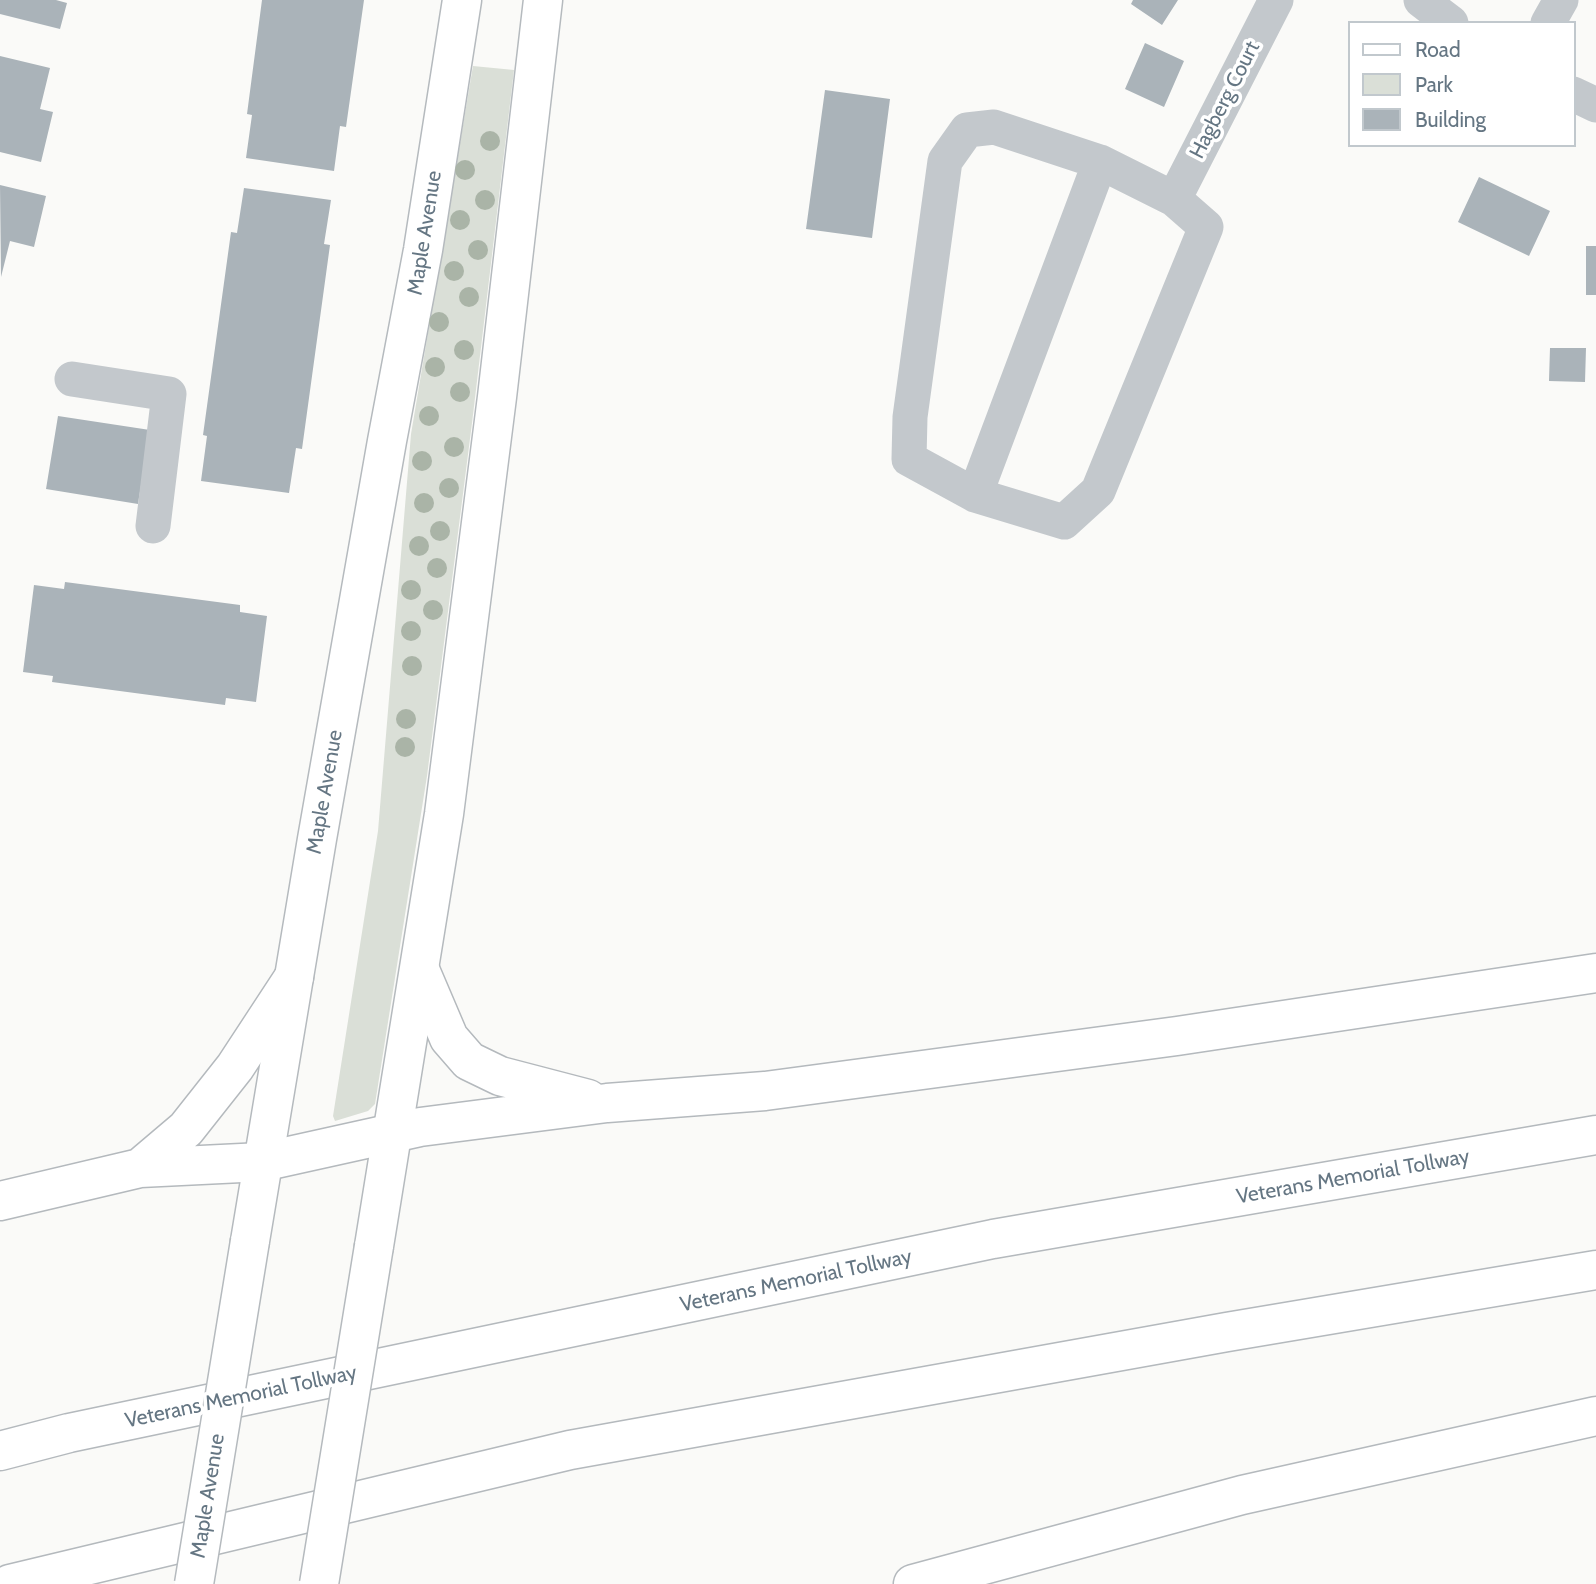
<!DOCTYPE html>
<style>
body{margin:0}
#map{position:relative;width:1596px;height:1584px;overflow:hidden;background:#fafaf8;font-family:Cabin,sans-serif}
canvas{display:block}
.legend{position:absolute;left:1348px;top:21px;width:228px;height:126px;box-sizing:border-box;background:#fff;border:2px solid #c1c8cd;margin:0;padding:9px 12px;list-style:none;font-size:21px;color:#657683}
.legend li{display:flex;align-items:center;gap:14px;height:35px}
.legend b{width:35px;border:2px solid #c1c8cd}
</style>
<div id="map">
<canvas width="1596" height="1584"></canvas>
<ul class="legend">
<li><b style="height:9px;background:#fff"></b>Road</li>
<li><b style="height:19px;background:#dadfd7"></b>Park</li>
<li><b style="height:19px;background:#aab3b9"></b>Building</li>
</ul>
</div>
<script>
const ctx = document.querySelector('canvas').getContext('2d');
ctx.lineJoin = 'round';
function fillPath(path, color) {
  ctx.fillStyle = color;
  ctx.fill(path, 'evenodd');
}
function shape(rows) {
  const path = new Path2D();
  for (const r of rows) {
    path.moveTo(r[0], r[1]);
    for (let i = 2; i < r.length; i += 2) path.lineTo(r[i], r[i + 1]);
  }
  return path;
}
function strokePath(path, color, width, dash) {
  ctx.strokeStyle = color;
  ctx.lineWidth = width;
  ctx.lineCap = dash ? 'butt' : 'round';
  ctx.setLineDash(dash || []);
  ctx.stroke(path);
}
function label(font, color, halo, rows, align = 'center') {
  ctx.font = font + ' Cabin,sans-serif';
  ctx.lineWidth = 7;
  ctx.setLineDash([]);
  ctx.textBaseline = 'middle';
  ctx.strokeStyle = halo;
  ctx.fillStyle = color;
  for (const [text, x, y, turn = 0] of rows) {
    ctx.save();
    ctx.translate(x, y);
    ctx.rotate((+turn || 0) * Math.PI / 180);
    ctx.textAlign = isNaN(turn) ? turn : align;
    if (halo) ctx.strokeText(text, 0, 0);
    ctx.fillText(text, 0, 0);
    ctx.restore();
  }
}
fillPath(shape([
 [473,66,514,70,472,423,427,776,375,1104,368,1111,335,1121,333,1116,378,831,411,434]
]), '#dadfd7');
fillPath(shape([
 [0,0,56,0,67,3,60,29,0,14],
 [262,0,364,0,346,127,340,126,334,171,246,158,252,115,247,114],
 [1133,0,1178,0,1162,25,1131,4],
 [1145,43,1184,61,1164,107,1125,89],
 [0,56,50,68,40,109,53,112,41,162,0,152],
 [825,90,890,99,872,238,806,229],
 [1479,177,1550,211,1529,256,1458,222],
 [0,185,46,196,34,247,10,241,1,277],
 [244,188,331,200,324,244,330,245,302,449,296,448,289,493,201,481,207,436,203,435,231,232,237,233],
 [1586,246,1596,246,1596,295,1586,295],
 [1550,348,1586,348,1585,382,1549,381],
 [58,416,150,430,138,504,46,489],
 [65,582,240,605,240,612,267,616,256,702,226,698,225,705,52,682,53,676,23,672,34,585,64,589]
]), '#aab3b9');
const major = shape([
 [250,1241,317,839,387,441,423,250,462,0],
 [374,1246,444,814,497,397,543,0]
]);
const highway = shape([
 [420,970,449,1038,469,1061,500,1076,588,1099],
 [140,1168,186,1129,235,1067,294,977],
 [0,1201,140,1168,262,1162,420,1127,607,1103,765,1091,1177,1036,1596,973],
 [0,1451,69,1433,993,1239,1596,1135],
 [10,1584,570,1450,1227,1332,1596,1270],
 [913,1584,1242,1495,1596,1416]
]);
strokePath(major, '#b5babe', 41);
strokePath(highway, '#b4b9bd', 41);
strokePath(shape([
 [1421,0,1451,23],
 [1548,23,1561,0],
 [1573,94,1596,105],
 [994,127,1100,162,1174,199,1206,227,1098,491,1064,522,975,495,909,459,910,417,945,161,967,130,994,127],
 [1174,199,1276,0],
 [72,379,169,394,153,526],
 [975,495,1100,162]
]), '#c3c8cc', 35);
strokePath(major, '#fff', 38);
strokePath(highway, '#fff', 38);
const majorBridge = shape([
 [194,1584,250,1241],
 [319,1584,374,1246]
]);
strokePath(majorBridge, '#b5babe', 41, []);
strokePath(majorBridge, '#fff', 38);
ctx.fillStyle = '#aab4a7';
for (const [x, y] of [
 [490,141],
 [465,170],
 [485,200],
 [460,220],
 [478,250],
 [454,271],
 [469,297],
 [439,322],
 [464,350],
 [435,367],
 [460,392],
 [429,416],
 [454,447],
 [422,461],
 [449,488],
 [424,503],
 [440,531],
 [419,546],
 [437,568],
 [411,590],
 [433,610],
 [411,631],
 [412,666],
 [406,719],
 [405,747]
]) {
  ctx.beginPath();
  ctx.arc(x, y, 10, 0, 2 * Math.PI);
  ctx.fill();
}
label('21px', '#657683', '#fff', [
 ["Hagberg Court",1225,100,-63],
 ["Maple Avenue",425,233,-81],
 ["Maple Avenue",325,792,-80],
 ["Veterans Memorial Tollway",1353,1177,-10],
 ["Veterans Memorial Tollway",796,1281,-12],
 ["Veterans Memorial Tollway",241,1397,-12],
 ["Maple Avenue",208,1496,-81]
]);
</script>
